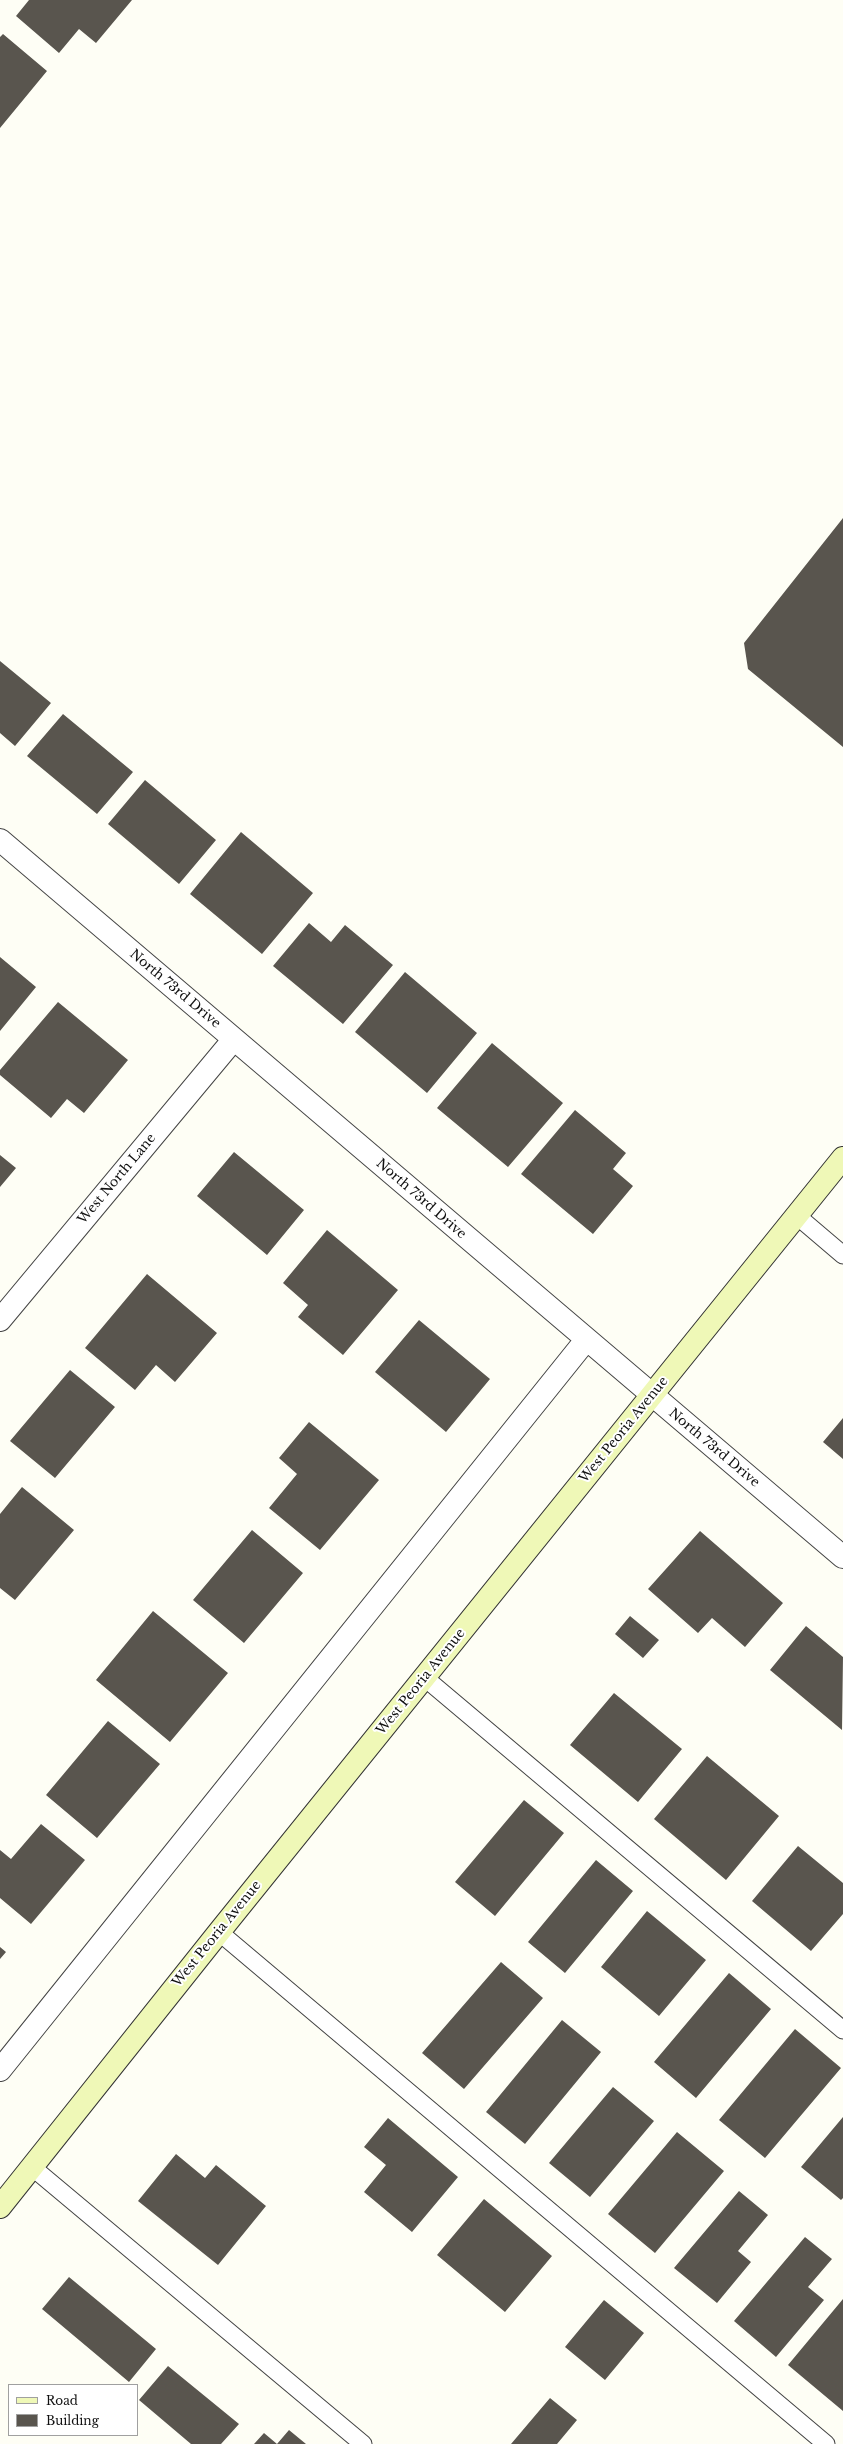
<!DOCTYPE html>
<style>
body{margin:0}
#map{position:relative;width:843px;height:2444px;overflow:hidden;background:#fefef5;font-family:"Libre Baskerville",serif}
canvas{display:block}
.legend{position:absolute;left:8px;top:2384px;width:130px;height:52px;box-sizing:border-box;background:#fff;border:1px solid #a0a0a0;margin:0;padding:5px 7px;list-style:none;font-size:12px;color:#111}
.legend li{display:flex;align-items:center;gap:8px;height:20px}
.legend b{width:20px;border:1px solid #a0a0a0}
</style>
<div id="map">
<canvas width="843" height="2444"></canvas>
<ul class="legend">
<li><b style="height:5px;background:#eff8b7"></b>Road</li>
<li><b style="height:11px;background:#59554e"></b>Building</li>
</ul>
</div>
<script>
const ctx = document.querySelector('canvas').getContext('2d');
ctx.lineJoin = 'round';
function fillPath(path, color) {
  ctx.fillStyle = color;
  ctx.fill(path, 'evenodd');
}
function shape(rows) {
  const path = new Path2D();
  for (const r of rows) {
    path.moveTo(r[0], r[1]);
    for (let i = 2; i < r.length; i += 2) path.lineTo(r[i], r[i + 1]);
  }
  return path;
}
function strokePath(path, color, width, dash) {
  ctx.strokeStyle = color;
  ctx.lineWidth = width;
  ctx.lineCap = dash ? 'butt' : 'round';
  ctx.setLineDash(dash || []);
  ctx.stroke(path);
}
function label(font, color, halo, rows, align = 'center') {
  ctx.font = font + ' "Libre Baskerville",serif';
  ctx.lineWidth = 4;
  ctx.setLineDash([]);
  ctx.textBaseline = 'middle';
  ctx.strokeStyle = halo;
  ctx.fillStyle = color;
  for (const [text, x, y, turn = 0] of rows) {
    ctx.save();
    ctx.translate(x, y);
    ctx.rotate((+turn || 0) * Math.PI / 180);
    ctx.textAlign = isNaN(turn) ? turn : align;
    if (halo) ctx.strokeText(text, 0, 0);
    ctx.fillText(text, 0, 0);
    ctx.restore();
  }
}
fillPath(shape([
 [29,0,132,0,96,43,79,29,59,53,16,16],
 [3,34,47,71,0,128,0,37],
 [843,518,843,747,748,669,744,643],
 [0,661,51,703,15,746,0,733],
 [63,714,133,772,97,814,27,756],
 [145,780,216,840,179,884,108,824],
 [241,832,313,893,262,954,190,894],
 [309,923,331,942,345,925,393,965,343,1024,273,966],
 [0,957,36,987,0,1031],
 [405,972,477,1033,427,1093,355,1032],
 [58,1002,128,1060,84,1113,67,1099,51,1118,0,1075,0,1070],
 [492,1043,563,1103,508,1167,437,1108],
 [575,1110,626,1153,613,1169,633,1186,593,1234,521,1174],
 [234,1152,304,1210,267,1255,197,1196],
 [0,1155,16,1168,0,1187],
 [327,1230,398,1290,343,1355,298,1317,308,1305,283,1283],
 [147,1274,217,1333,175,1382,156,1365,135,1390,85,1348],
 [419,1320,490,1379,446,1432,375,1372],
 [70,1370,115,1407,55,1478,10,1441],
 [843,1418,843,1459,823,1442],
 [309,1422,379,1480,320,1550,269,1508,297,1474,279,1458],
 [22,1487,74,1530,15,1600,0,1588,0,1514],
 [252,1530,303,1573,244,1643,193,1600],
 [700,1531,783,1603,745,1647,712,1618,698,1633,648,1589],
 [153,1611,228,1673,170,1742,96,1680],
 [630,1616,659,1640,643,1658,615,1634],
 [806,1626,843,1657,842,1730,770,1670],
 [614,1693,682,1749,638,1802,570,1745],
 [108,1721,160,1764,97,1838,46,1795],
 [707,1756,779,1816,726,1880,654,1819],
 [524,1800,564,1833,495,1916,455,1882],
 [41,1824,85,1860,31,1924,0,1898,0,1850,11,1859],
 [798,1846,843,1883,843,1914,811,1951,752,1901],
 [596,1860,633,1891,565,1973,528,1942],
 [647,1911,706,1960,659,2016,601,1967],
 [0,1947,6,1952,0,1959],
 [501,1962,543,1998,464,2089,422,2053],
 [729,1973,771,2009,696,2098,654,2062],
 [562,2020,601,2052,525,2144,486,2112],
 [795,2029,841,2068,765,2158,719,2120],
 [613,2087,654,2121,590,2197,549,2163],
 [843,2117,843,2198,841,2200,801,2167],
 [388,2118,458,2177,412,2232,364,2192,386,2165,364,2147],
 [677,2132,724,2171,655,2253,608,2214],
 [176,2154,205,2178,216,2165,266,2206,218,2265,138,2201],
 [739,2191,768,2215,738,2251,751,2262,717,2303,674,2268],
 [484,2199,552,2256,505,2312,437,2255],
 [805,2237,832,2259,808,2287,824,2300,776,2357,734,2321],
 [69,2277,156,2349,129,2382,42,2309],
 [843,2299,843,2411,788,2365],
 [604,2300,644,2333,605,2380,565,2347],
 [168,2366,239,2424,221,2444,191,2444,139,2400],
 [550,2398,577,2420,557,2444,511,2444],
 [289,2430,306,2444,277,2444],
 [264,2433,277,2444,254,2444]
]), '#59554e');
const lane = shape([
 [796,1215,843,1255],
 [425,1678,843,2030],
 [219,1932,826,2444],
 [32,2167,363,2444]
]);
const street = shape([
 [0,840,843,1557],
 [0,1320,234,1039],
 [0,2070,586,1340]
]);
const secondary = shape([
 [0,2207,219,1932,843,1158]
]);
strokePath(lane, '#444', 19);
strokePath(street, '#444', 24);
strokePath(secondary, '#333', 24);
strokePath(lane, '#fff', 17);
strokePath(street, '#fff', 22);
strokePath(secondary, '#eff8b7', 22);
label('13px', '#111', '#fff', [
 ["North 73rd Drive",175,989,40],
 ["West North Lane",117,1179,-50],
 ["North 73rd Drive",421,1199,41],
 ["West Peoria Avenue",624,1430,-51],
 ["North 73rd Drive",714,1448,40],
 ["West Peoria Avenue",421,1682,-51],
 ["West Peoria Avenue",217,1934,-51]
]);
</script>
